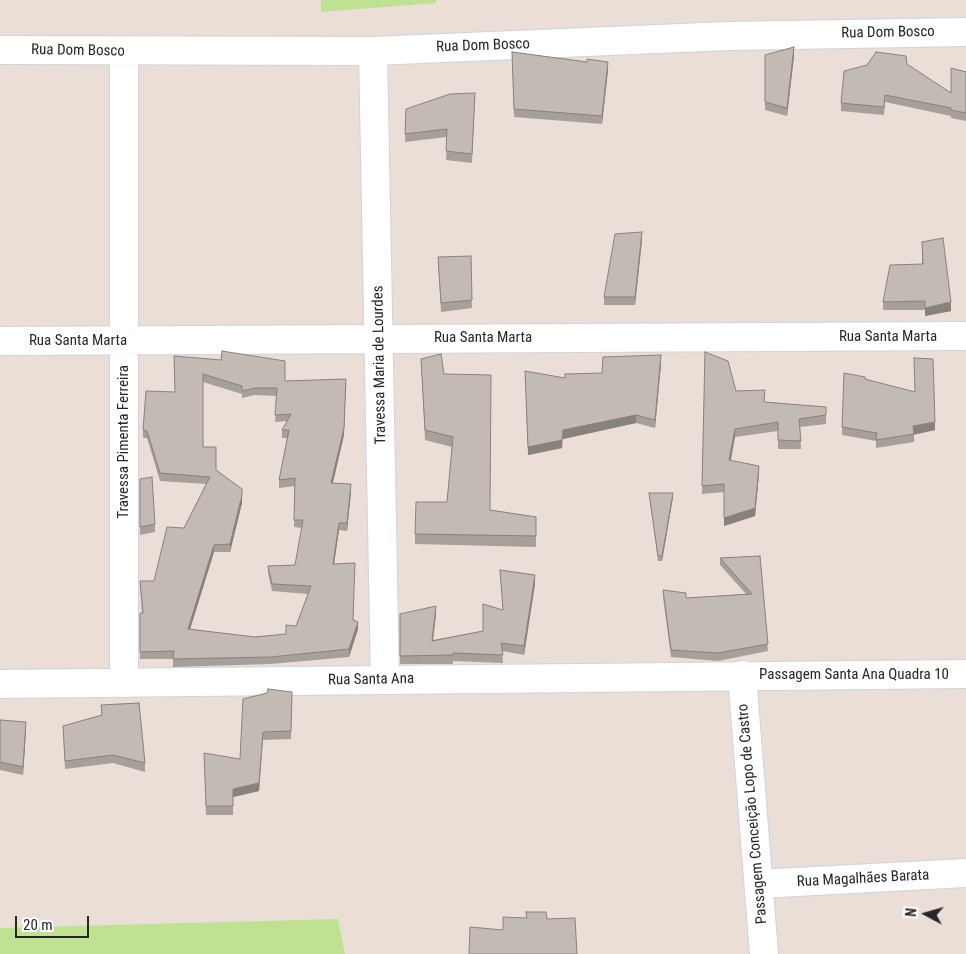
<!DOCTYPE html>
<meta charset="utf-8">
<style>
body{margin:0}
#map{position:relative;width:966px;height:954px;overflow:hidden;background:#eaded7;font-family:"Roboto Condensed",sans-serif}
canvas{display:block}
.north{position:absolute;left:901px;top:889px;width:50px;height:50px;-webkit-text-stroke:4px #fff;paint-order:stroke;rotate:276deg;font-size:14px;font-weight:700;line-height:20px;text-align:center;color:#272727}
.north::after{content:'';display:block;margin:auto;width:18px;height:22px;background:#272727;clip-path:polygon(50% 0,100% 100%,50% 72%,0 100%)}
.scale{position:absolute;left:15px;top:916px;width:74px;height:22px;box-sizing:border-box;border:2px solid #272727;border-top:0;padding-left:6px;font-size:15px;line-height:18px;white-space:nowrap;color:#272727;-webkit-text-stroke:4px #fff;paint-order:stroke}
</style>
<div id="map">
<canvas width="966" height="954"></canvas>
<div class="north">N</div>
<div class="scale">20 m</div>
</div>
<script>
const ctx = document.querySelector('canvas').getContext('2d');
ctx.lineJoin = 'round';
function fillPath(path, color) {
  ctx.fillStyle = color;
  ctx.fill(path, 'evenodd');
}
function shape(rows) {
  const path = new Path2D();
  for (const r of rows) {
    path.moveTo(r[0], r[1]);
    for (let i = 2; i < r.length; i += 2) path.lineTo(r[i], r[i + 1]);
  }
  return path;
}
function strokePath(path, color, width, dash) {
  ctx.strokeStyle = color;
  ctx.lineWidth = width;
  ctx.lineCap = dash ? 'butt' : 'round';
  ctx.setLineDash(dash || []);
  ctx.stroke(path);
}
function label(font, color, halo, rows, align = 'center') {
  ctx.font = font + ' "Roboto Condensed",sans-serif';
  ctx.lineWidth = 4;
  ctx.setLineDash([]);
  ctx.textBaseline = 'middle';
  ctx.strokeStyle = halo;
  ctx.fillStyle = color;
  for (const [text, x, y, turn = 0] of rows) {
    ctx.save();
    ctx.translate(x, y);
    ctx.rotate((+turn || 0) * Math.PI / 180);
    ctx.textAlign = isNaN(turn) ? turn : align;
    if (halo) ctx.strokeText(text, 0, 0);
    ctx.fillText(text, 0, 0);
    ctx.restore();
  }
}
fillPath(shape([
 [321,0,436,0,436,3,321,12],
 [338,919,345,954,0,954,0,928]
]), '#bee292');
const minor = shape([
 [0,50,373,51,728,36,966,32],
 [373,51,385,680],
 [0,341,966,336],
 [742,675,764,954],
 [124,683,124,51],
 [0,684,966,674],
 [759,884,966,873]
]);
strokePath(minor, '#cdd4e0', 30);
strokePath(minor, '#fff', 28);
fillPath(shape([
 [512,52,587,62,608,70,602,124,514,117],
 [765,55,794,56,787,116,765,110],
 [907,64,951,93,966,72,966,121,951,118,951,116,885,102,884,115,841,111,841,103],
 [475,93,472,163,446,160,447,137,405,142,406,109],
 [642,240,635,305,604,305,604,297],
 [922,242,951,311,925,316,925,310,883,310,883,302,922,264],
 [471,256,472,308,441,312,438,257],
 [705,352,736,391,765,402,826,407,826,424,800,427,801,449,778,449,778,431,735,437,731,460,759,474,755,516,724,526,724,492,702,494],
 [174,356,285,381,344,435,333,483,351,492,347,531,339,530,334,564,353,620,358,629,349,657,271,664,173,667,173,659,140,659,140,613,142,613,140,581,154,581,184,528,206,484,160,481,147,438,143,438,143,430,175,392],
 [203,382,242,394,242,398,255,395,277,396,275,422,287,421,282,430,282,438,287,438,279,480,279,488,295,486,294,527,302,528,295,565,268,566,268,573,272,591,308,594,296,626,286,634,255,637,190,629,214,552,230,552,242,503,242,489,216,470,203,447],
 [421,359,444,374,490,510,536,517,536,547,415,544,415,534,447,502,452,447,425,440],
 [661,364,655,428,636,423,563,439,562,448,528,455,525,371,565,378],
 [865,379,935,430,914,434,914,442,876,448,876,441,842,435,842,427],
 [140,487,155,524,155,532,140,535],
 [649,493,673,497,662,561,658,561],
 [760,556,768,651,718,661,671,657,663,597,663,590,686,598,746,594,720,565,720,558],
 [500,570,535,584,524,655,502,651,503,663,453,661,453,664,400,664,400,614,436,614,433,640,483,631,503,610],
 [292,692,291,739,263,740,259,791,233,797,233,815,206,815,204,753,240,759],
 [101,705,145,763,145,772,113,763,65,769,63,726,102,715],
 [0,720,26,730,23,775,0,770]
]), '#a7a09a');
fillPath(shape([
 [794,47,794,56,787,116,787,108],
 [608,62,608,70,602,124,602,116],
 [642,232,642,240,635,305,635,297],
 [951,302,951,311,925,316,925,308],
 [661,355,661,364,655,428,655,420],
 [346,379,344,435,331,490,331,483],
 [636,415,636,423,563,439,563,430],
 [935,422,935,430,913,435,913,426],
 [735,429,735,437,729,468,729,460],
 [562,440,562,448,528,455,528,447],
 [759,466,759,474,755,516,724,526,724,518],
 [351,484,351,492,347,531,347,523],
 [673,493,673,497,662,561,662,556],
 [242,495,242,503,230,552,230,544],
 [339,523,339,530,333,571,333,564],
 [214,545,214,552,188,636,188,629],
 [535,575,535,584,524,655,524,646],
 [436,606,436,614,432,649,432,641],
 [358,622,358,629,349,657,349,649],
 [26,722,26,730,23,775,23,767],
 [263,732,259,791,233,797,233,815,233,789]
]), '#88827d');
const building = shape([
 [794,47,787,108,765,102,765,55,794,47],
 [512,52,587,62,587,59,608,62,602,116,514,109,512,52],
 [876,52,906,56,907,64,951,93,951,68,966,72,966,113,951,110,951,108,885,95,884,107,841,103,844,71,867,65,876,52],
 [475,93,472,154,446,151,447,129,405,134,406,109,450,94,475,93],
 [642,232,635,297,604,297,615,234,642,232],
 [943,238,951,302,925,308,925,301,883,302,890,265,923,264,922,242,943,238],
 [471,256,472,300,441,303,438,257,471,256],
 [222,351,285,361,285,381,346,379,344,428,331,483,351,484,347,523,339,523,333,564,355,563,353,620,358,622,349,649,271,657,173,659,174,651,140,652,140,613,143,613,140,581,154,581,167,527,184,528,210,477,160,473,147,431,143,430,146,391,175,392,174,356,221,360,222,351],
 [203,374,242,386,242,391,255,388,277,388,275,415,291,414,282,430,289,430,279,480,295,478,294,520,303,520,295,565,268,566,272,584,311,586,296,626,286,625,286,634,255,637,188,629,214,545,230,544,242,495,242,489,216,470,216,447,203,447,203,374],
 [705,352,728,361,736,391,765,390,764,402,826,407,826,415,799,419,801,441,778,440,778,422,735,429,729,460,759,466,755,508,724,518,724,484,702,486,705,352],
 [441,354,444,374,491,375,490,510,536,517,536,536,415,534,416,502,447,502,453,437,425,430,421,359,441,354],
 [661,355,655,420,636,415,563,430,562,440,528,447,525,371,565,378,565,374,602,373,603,357,661,355],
 [914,358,933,359,935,422,913,426,914,434,876,440,877,433,842,427,844,373,865,377,865,379,915,392,914,358],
 [152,477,155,524,140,527,140,479,152,477],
 [649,493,673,493,662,556,658,556,649,493],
 [760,556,768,644,718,653,671,650,663,590,686,593,686,598,752,594,720,558,760,556],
 [500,570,535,575,524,646,501,643,503,655,453,653,453,655,400,656,400,614,436,606,432,641,483,631,483,604,503,610,500,570],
 [268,689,292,692,291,731,263,732,259,783,233,789,233,806,206,806,204,753,240,759,243,699,267,693,268,689],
 [139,703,145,763,113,755,65,761,63,726,102,715,101,705,139,703],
 [0,720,26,722,23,767,0,762,0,720],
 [526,912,546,912,547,919,575,918,577,954,469,954,470,927,503,930,503,917,527,918,526,912]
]);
fillPath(building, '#c2bab3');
strokePath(building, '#88827d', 1);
label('15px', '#272727', '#fff', [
 ["Rua Dom Bosco",888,33,-1],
 ["Rua Dom Bosco",483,46,-2],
 ["Rua Dom Bosco",78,51,1],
 ["Rua Santa Marta",888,337],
 ["Rua Santa Marta",483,338],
 ["Rua Santa Marta",78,341],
 ["Travessa Maria de Lourdes",380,365,-91],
 ["Travessa Pimenta Ferreira",124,442,-90],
 ["Passagem Santa Ana Quadra 10",854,675],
 ["Rua Santa Ana",371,680,-1],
 ["Passagem Conceição Lopo de Castro",753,814,-95],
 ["Rua Magalhães Barata",863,879,-3]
]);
</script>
